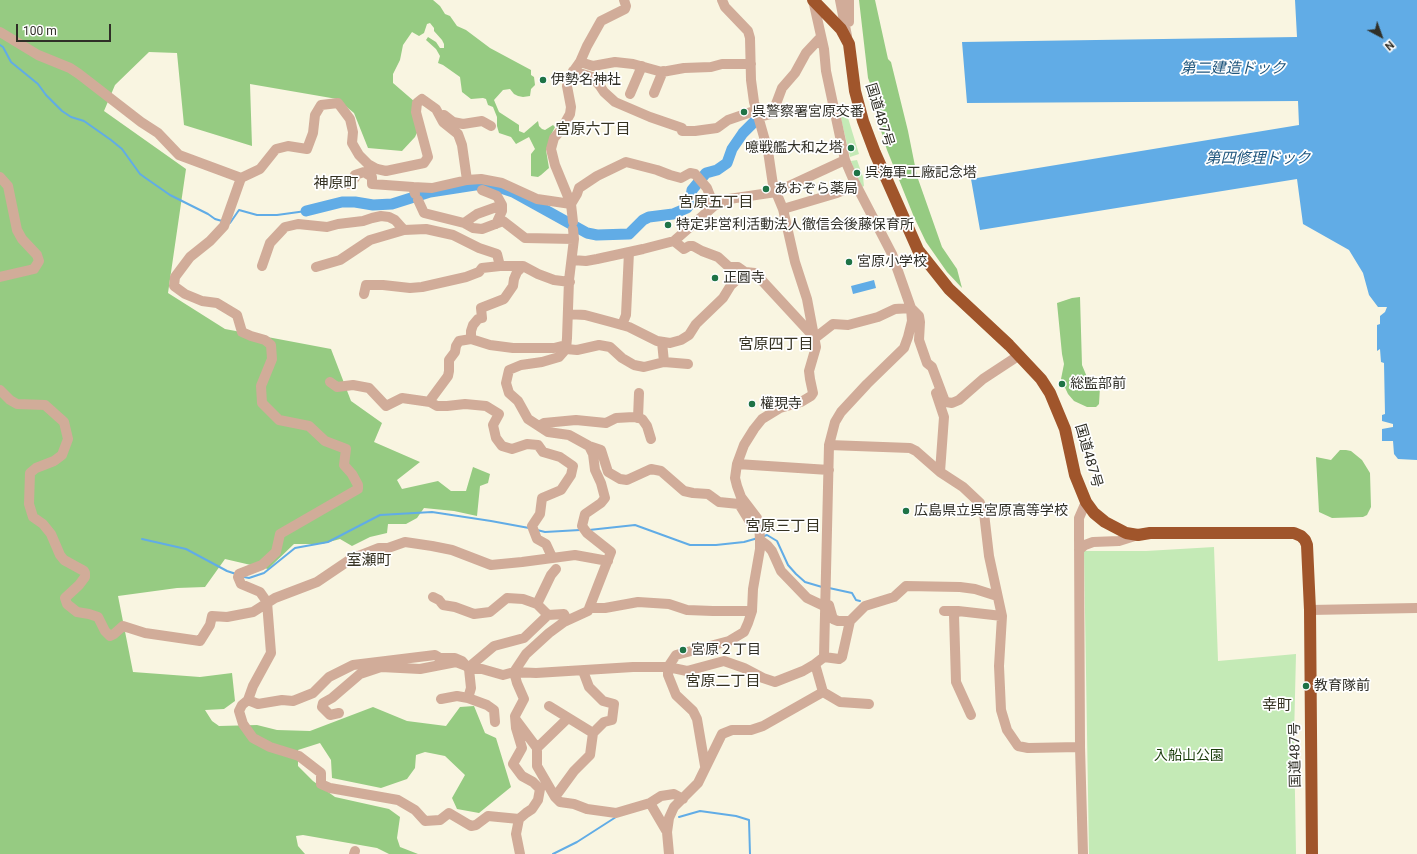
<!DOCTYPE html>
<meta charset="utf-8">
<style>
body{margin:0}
#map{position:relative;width:1417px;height:854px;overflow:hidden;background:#f9f5e1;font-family:Roboto,sans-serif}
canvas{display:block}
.north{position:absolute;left:1361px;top:16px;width:40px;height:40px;-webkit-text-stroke:3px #fff;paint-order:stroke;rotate:139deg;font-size:11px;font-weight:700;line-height:16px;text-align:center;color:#302f27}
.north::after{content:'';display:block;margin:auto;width:14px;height:18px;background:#302f27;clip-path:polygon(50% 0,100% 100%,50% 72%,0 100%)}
.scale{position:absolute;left:16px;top:24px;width:95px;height:18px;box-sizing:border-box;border:2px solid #302f27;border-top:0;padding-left:5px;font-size:12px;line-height:14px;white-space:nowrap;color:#302f27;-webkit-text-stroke:3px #fff;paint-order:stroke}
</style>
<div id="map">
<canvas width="1417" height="854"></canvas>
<div class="north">N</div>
<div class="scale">100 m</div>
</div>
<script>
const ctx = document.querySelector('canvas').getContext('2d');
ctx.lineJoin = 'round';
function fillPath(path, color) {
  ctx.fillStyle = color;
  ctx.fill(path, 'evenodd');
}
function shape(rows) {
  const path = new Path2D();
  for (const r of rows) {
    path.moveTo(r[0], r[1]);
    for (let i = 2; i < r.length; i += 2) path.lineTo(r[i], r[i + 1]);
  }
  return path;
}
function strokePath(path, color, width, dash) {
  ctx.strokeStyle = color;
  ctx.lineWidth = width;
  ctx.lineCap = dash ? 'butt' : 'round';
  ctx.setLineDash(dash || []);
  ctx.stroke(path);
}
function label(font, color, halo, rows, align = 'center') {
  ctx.font = font + ' Roboto,"Noto Sans JP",sans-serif';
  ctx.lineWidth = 3.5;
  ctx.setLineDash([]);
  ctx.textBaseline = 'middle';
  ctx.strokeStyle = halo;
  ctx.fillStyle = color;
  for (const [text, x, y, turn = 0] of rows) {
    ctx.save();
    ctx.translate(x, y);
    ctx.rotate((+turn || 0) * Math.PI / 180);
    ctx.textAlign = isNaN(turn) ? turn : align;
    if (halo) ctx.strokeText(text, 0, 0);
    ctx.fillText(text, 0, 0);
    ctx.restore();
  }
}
fillPath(shape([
 [845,108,859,154,850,157,839,110],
 [857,160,863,177,864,186,862,187,856,175,851,161],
 [1214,547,1218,661,1296,654,1294,737,1296,854,1089,854,1084,551,1146,551]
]), '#c4eab6');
fillPath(shape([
 [0,0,433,0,440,6,445,14,450,16,457,26,466,30,490,48,531,70,531,75,534,77,535,85,531,89,530,96,523,97,518,96,514,94,510,89,503,90,494,100,499,112,519,125,519,131,524,133,538,121,539,126,542,129,545,130,553,125,555,127,551,135,546,150,549,168,541,175,538,177,531,176,531,154,535,149,529,137,516,144,511,137,499,133,497,126,497,117,493,107,488,105,486,99,483,98,471,99,462,92,460,77,443,65,438,63,440,56,436,49,426,40,428,37,436,42,440,48,444,48,444,44,442,40,434,31,434,28,430,23,427,24,424,33,419,36,412,32,403,45,400,60,393,74,393,83,415,102,421,124,415,137,402,151,368,148,354,113,337,99,250,84,252,146,184,125,177,53,149,52,115,85,104,111,186,169,168,293,225,329,331,349,351,401,382,423,374,442,420,462,397,480,402,489,438,481,451,491,466,491,473,467,490,474,488,483,480,486,477,516,454,511,424,508,417,518,406,524,388,524,387,533,370,537,352,546,340,539,322,544,294,544,268,569,225,559,205,587,177,588,118,596,133,672,200,677,232,673,235,701,224,709,205,710,212,721,219,726,257,725,277,730,310,731,373,707,407,721,446,726,460,707,474,706,485,733,496,738,511,787,479,813,457,809,452,798,465,775,445,756,425,752,416,755,415,768,407,779,381,788,332,778,331,760,320,743,298,750,298,766,313,781,335,797,389,809,400,817,397,838,400,847,418,854,389,854,377,848,303,835,296,836,298,846,305,854,0,854],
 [859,0,875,0,888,59,891,62,908,131,917,176,942,247,957,269,962,288,947,272,926,242,914,217,887,150,877,118,871,86,868,78],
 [1080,297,1082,365,1089,382,1092,385,1100,387,1099,404,1096,407,1087,407,1074,401,1068,394,1061,379,1064,364,1062,354,1057,303,1072,298],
 [1340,450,1346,450,1351,451,1362,460,1370,473,1371,507,1367,515,1363,517,1332,518,1319,512,1316,457,1331,460]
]), '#96cb82');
fillPath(shape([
 [1295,0,1417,0,1417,460,1398,459,1394,454,1393,441,1382,441,1382,429,1393,427,1393,424,1382,421,1382,415,1385,414,1384,363,1381,362,1380,349,1377,351,1377,325,1380,324,1380,316,1385,312,1387,307,1378,307,1369,295,1363,273,1349,250,1303,224,1297,179,980,230,971,179,1299,125,1298,101,967,103,962,42,1297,37],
 [874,280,876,288,853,294,851,286]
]), '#61ace6');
strokePath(shape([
 [0,45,3,47,11,62,38,84,46,95,62,111,71,117,84,121,111,140,122,149,140,174,147,179,170,195,208,214,215,219,222,221],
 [230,223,239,210,257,215,277,215,306,211],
 [537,530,545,532,580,530],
 [589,530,635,525,690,545,716,545,744,542,758,538],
 [764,536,767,535,777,541,788,565,796,574,805,582,822,587],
 [142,539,186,549,227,571,236,574],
 [244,577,249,578,264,573,295,548,328,542,380,515,432,512,491,521,529,528],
 [829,588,852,593,856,600,860,601],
 [679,817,700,811,736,816,749,820,750,854],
 [553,854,577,842,616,817]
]), '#61ace6', 2);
strokePath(shape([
 [306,211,342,202,355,202,373,205,392,204,430,192,475,185,488,185,498,187,513,192,587,233,597,235,629,234,643,220,649,217,673,214,687,208,690,204,692,190,706,173,717,170,727,163,732,149,743,133,756,120]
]), '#61ace6', 11);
strokePath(shape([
 [813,0,824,49,826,71,845,160,854,181,892,254,911,308,912,321,908,337,904,348,867,384,841,412,835,422,829,445,824,657],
 [840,0,847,36],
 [849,0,849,22],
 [0,32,38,55,70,68,79,74,141,122,158,133,179,155,241,178,260,169,276,149,288,146,307,149,313,133,315,115,321,105,338,103,350,119,353,132,352,143,359,155,368,164,377,169,386,171,424,163,428,157,416,112,417,103,422,99,436,109,443,122,458,134,462,145,467,180],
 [580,62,593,66,615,62,633,64,662,72,684,68,711,67,722,64,751,64],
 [573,71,592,77,600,86,604,92,615,102,650,117,682,128],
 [654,93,663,71],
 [630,94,642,66],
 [444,115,453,122,463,124,482,121,491,126],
 [759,117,771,114,773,112,782,88,795,73,806,53,821,37],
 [682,131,695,131,717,128,728,120,757,110],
 [0,177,8,186,17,230,22,239,37,255,39,261,34,269,0,277],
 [241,178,224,226,210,241,190,257,175,277,174,286,185,294,202,301,217,303,237,315,242,332,251,336,265,340,271,345,272,359,261,386,262,403,279,420,309,426,325,441,346,449,344,465,352,474,358,485,358,489,280,534,276,552,262,565,239,574,238,577,241,584,260,592,267,602,271,653,253,686,248,700,242,705,239,711,243,724,253,738,270,747,299,756,321,773,321,784,330,788,398,800,415,810,425,821,440,820,449,813,471,826,476,825,488,816,519,819],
 [348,184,355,178,355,175,364,172,372,177,372,184,413,187],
 [482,190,497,196,502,205,502,211,496,224],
 [415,194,413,187,432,188,467,180,481,179,502,183,537,199,571,204,555,165,551,149,554,138,561,130,570,114,571,107,567,86,568,79,580,62,587,46,601,21,625,9,626,6,624,0],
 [418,200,424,213,464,223,473,228,482,229,503,221,525,238,574,239,573,229],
 [783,209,837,193,856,185],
 [573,222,571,204,577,194,579,188,597,176,626,162,657,170,670,175,681,178,690,173,695,174,707,188,714,206],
 [464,223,477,214,502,205],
 [574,239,569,280,567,338,566,349,559,357,542,362,521,365,509,370,506,383,509,393,518,401,528,419,548,432,569,435,589,446,601,450,608,472,620,479,627,480,651,469,661,471,684,491,693,493,708,494,719,502,739,504,750,522,759,531],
 [674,241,684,249,689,246,693,246,702,251,718,257,729,267,738,267,745,272,755,273,815,338],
 [572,260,586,261,597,259,643,249,674,241,714,206,729,199,776,192,845,160],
 [262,266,270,243,285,227,298,224,327,227,338,224,363,221,372,218,381,216,389,217,395,220,404,230,426,229,453,235,479,248,497,254,500,266],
 [316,267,340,260,370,240,404,230],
 [364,294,366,285,383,285,410,288,422,287,466,277,479,272,482,268,500,266,523,266,538,274,554,280,570,282],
 [568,314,585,315,611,322,629,327,657,341,670,343,681,340,689,335,696,324,723,298,731,285,745,272],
 [622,325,626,315,629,252],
 [815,338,833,324,848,325,878,317,895,309,911,308,919,316,920,322,919,340,927,363,932,367,944,399,946,402,952,403,959,400,983,379,1018,356],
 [471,339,471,331,473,325,478,319,482,318,481,308,504,299,513,286,514,279,517,272,523,266],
 [662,342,664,362],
 [566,349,577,350,599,345,610,347,622,358,634,365,644,367,664,362,688,364],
 [330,382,337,387,353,385,369,388,386,406,402,398,430,402,437,406,447,406,465,404,486,406,499,414,493,425,496,438,502,446,512,449,527,444,538,445,543,452,560,457,573,466,571,475,561,490,542,498,540,514,532,526,537,539,546,544,552,557],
 [0,390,10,400,17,404,45,405,64,422,68,439,62,455,54,461,36,468,30,473,29,504,33,517,43,524,51,534,60,555,64,560,84,571,85,573,85,577,79,585,65,598,67,604,77,612,89,614,98,617,105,631,110,636,114,634,123,626,145,633,200,641,210,625,212,616,227,617,253,612,275,598,317,582,351,559,379,548,388,548,405,542,432,546,452,550,491,565,522,562,575,555,608,561],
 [936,393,944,417,940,472],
 [430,402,431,399,448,376,449,371,449,360,455,352,456,346,459,341,471,339,490,345,513,348,554,348,566,345],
 [638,418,639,393],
 [539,426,544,423,576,420,606,423,616,418,634,417,642,419,647,426,651,439],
 [829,445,910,448,916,451,940,472,963,487,980,503,984,513,989,556,1002,616,999,666,1001,710,1007,730,1018,746,1028,748,1080,747],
 [737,464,829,470],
 [760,540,767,545,772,551,781,571,807,598,826,607],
 [1079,550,1085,545,1093,542,1119,541,1138,535],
 [433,597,439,600,443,605,455,607,474,614,490,612,507,598,523,599,537,604,548,615],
 [537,604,551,575,556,569],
 [829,605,833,619,838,621,850,621],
 [591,608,605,608,638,602,669,604,687,610,713,611,752,611],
 [1310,610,1417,608],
 [944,611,958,611],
 [823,692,840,702,869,704],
 [468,698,487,705,494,710,495,722],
 [441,699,457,696,468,698,471,688,469,669],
 [248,700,258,704,282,700,293,701,313,693,329,677,353,665,435,655,440,658,455,658,462,661,469,669,482,669,503,675,514,672,536,673,633,667,668,667,687,671,724,661,744,668,763,678,775,682,803,671,815,664],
 [549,706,593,733],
 [339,713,330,715,322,707,323,703,332,698,360,674,381,667,420,669,456,662,469,667,494,646,524,638,548,615,564,614,567,620],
 [971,715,956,682,954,615,958,611,1002,616],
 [516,720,537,748,537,766,555,797,560,802,574,804,587,809,616,813,650,803,661,796,674,794,683,799],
 [537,748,568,718],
 [705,766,697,719,693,711,676,695,668,675,668,667,676,655,729,641,744,632,748,623,752,611,753,589,760,549,760,540,759,523,757,518,741,497,737,486,735,478,737,464,744,445,754,429,762,419,780,408,801,402,811,396,813,393,810,379,809,371,816,347,807,299,795,262,783,209,773,185,768,151,754,102,751,80,750,38,748,31,725,7,722,0],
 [555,797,574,771,590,755,593,733,604,722,612,720,614,704,603,701,589,687,583,671],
 [650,803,667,832],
 [354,854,355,851],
 [520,854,516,834,519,819,526,813,532,809,538,800,540,789,533,782,522,776,513,764,522,748,516,728,515,716,524,699,517,683,514,672,526,654,549,633,564,622,588,611,611,552,587,533,582,526,585,514,601,503,605,498,601,483,595,470,593,454,589,446],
 [669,854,667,832,669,818,674,807,698,783,722,734,732,730,751,730,763,726,823,692,815,664,824,657,839,659,842,657,850,621,865,606,894,597,906,586,960,587,975,589,997,596],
 [1083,854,1080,747,1079,535,1079,518,1086,502]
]), '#d1ac99', 10);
strokePath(shape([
 [813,0,841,29,849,44,855,91,863,121,875,153,918,250,949,289,1009,345,1041,379,1050,393,1065,429,1075,475,1086,502,1094,513,1105,522,1126,533,1138,535,1150,533,1294,533,1301,536,1305,540,1307,545,1310,610,1312,854]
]), '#a0552b', 12);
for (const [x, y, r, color] of [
 [543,80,4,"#1e7346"],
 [744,112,4,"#1e7346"],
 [851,148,4,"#1e7346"],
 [857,173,4,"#1e7346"],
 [766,189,4,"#1e7346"],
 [668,225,4,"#1e7346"],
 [849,262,4,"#1e7346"],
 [715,278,4,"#1e7346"],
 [1062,384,4,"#1e7346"],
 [752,404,4,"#1e7346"],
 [906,511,4,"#1e7346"],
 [683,650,4,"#1e7346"],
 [1306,686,4,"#1e7346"]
]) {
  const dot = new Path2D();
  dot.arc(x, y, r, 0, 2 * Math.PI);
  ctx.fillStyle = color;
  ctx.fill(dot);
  strokePath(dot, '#fff', 1.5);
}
label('14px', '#302f27', '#fff', [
 ["伊勢名神社",551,80],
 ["呉警察署宮原交番",752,112],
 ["噫戦艦大和之塔",843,148,"right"],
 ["呉海軍工廠記念塔",865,173],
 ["あおぞら薬局",774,189],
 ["特定非営利活動法人徹信会後藤保育所",676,225],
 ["宮原小学校",857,262],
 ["正圓寺",723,278],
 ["総監部前",1070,384],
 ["權現寺",760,404],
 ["広島県立呉宮原高等学校",914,511],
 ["宮原２丁目",691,650],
 ["教育隊前",1314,686]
], 'left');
label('14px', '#302f27', '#fff', [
 ["国道487号",879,115,73],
 ["国道487号",1088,456,74],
 ["国道487号",1296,755,-91]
]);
label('14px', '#1b3d0b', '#fff', [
 ["入船山公園",1189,756]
]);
label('italic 15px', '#1f567d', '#fff', [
 ["第二建造ドック",1233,69],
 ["第四修理ドック",1258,159]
]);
label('15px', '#353222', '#fff', [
 ["宮原六丁目",593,130],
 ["神原町",336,184],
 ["宮原五丁目",716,203],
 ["宮原四丁目",776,345],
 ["宮原三丁目",783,527],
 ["室瀬町",369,561],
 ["宮原二丁目",723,682],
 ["幸町",1277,706]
]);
</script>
